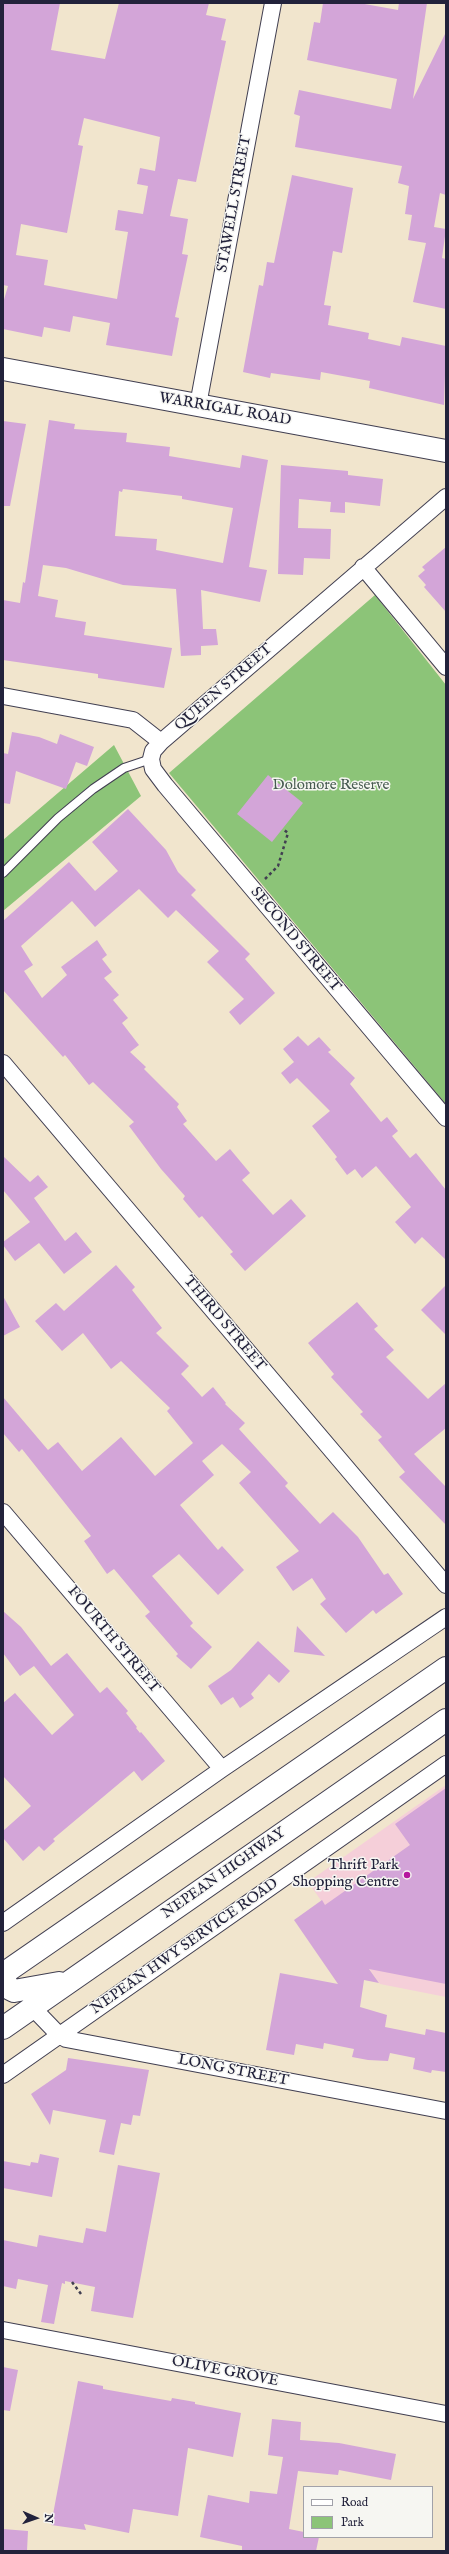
<!DOCTYPE html>
<style>
body{margin:0}
#map{position:relative;width:449px;height:2554px;overflow:hidden;background:#f1e5cd;font-family:"IM FELL English",serif}
canvas{display:block}
.frame{position:absolute;inset:0;border:4px solid #22223b;pointer-events:none}
.legend{position:absolute;left:303px;top:2486px;width:130px;height:52px;box-sizing:border-box;background:#f6f6f2;border:1px solid #a1a1a9;margin:0;padding:5px 7px;list-style:none;font-size:12px;color:#22223b}
.legend li{display:flex;align-items:center;gap:8px;height:20px}
.legend b{width:20px;border:1px solid #a1a1a9}
.north{position:absolute;left:16px;top:2498px;width:40px;height:40px;-webkit-text-stroke:3px #f6f6f2;paint-order:stroke;rotate:92deg;font-size:11px;font-weight:700;line-height:16px;text-align:center;color:#22223b}
.north::after{content:'';display:block;margin:auto;width:14px;height:18px;background:#22223b;clip-path:polygon(50% 0,100% 100%,50% 72%,0 100%)}
</style>
<div id="map">
<canvas width="449" height="2554"></canvas>
<div class="frame"></div>
<ul class="legend">
<li><b style="height:5px;background:#fff"></b>Road</li>
<li><b style="height:11px;background:#8cc478"></b>Park</li>
</ul>
<div class="north">N</div>
</div>
<script>
const ctx = document.querySelector('canvas').getContext('2d');
ctx.lineJoin = 'round';
function fillPath(path, color) {
  ctx.fillStyle = color;
  ctx.fill(path, 'evenodd');
}
function shape(rows) {
  const path = new Path2D();
  for (const r of rows) {
    path.moveTo(r[0], r[1]);
    for (let i = 2; i < r.length; i += 2) path.lineTo(r[i], r[i + 1]);
  }
  return path;
}
function strokePath(path, color, width, dash) {
  ctx.strokeStyle = color;
  ctx.lineWidth = width;
  ctx.lineCap = dash ? 'butt' : 'round';
  ctx.setLineDash(dash || []);
  ctx.stroke(path);
}
function label(font, color, halo, rows, align = 'center') {
  ctx.font = font + ' "IM FELL English",serif';
  ctx.lineWidth = 3;
  ctx.setLineDash([]);
  ctx.textBaseline = 'middle';
  ctx.strokeStyle = halo;
  ctx.fillStyle = color;
  for (const [text, x, y, turn = 0] of rows) {
    ctx.save();
    ctx.translate(x, y);
    ctx.rotate((+turn || 0) * Math.PI / 180);
    ctx.textAlign = isNaN(turn) ? turn : align;
    if (halo) ctx.strokeText(text, 0, 0);
    ctx.fillText(text, 0, 0);
    ctx.restore();
  }
}
fillPath(shape([
 [446,1785,446,1997,380,1984,308,1882]
]), '#f5cfd9');
fillPath(shape([
 [375,595,446,685,446,1104,169,773],
 [114,745,141,796,3,911,3,840]
]), '#8cc478');
fillPath(shape([
 [3,3,60,3,51,50,105,59,119,3,209,3,206,15,226,19,221,40,226,41,196,182,178,179,170,216,188,219,182,254,188,255,175,317,179,318,172,356,106,345,110,323,73,316,70,332,44,327,42,337,3,329,3,303,8,286,3,285],
 [84,118,160,137,155,171,140,168,137,184,148,186,143,214,118,210,115,230,128,232,117,299,44,285,48,260,16,255,21,224,67,233,83,146,78,145],
 [323,3,359,3,398,10,399,3,427,3,413,99,446,32,446,195,440,193,434,227,446,229,442,258,446,259,446,309,413,302,426,243,408,240,412,215,405,214,409,186,398,183,402,166,295,147,300,116,294,114,299,90,391,109,397,79,307,60,314,22,320,23],
 [292,175,353,188,342,253,333,251,324,305,331,306,328,325,369,333,368,339,400,346,402,337,446,346,444,405,369,388,370,381,321,372,320,380,271,373,270,378,243,372,259,285,263,286,267,262,274,263],
 [49,420,75,424,74,429,127,433,126,442,170,447,169,456,240,468,242,455,268,460,249,567,267,570,260,602,201,590,203,629,216,629,218,645,201,646,201,655,181,656,176,589,123,585,66,568,43,565,38,596,58,600,55,617,86,622,84,635,172,648,164,688,98,678,98,674,3,660,3,600,20,603,23,582,25,583],
 [123,489,182,496,182,499,233,508,223,563,156,550,157,539,115,536,119,491,122,492],
 [3,421,26,424,10,506,3,506],
 [281,465,348,471,348,475,383,479,380,506,345,502,345,513,330,512,331,502,299,499,298,528,331,529,330,559,304,558,303,575,278,574],
 [446,547,446,612,424,587,426,585,418,576,425,570,422,567],
 [12,732,39,737,57,744,60,734,94,747,87,766,76,762,66,789,16,771,10,804,3,803,3,753,8,754],
 [268,775,303,803,272,842,237,814],
 [128,809,166,850,178,872,196,890,191,895,250,954,245,959,275,993,240,1025,229,1012,244,999,207,962,219,951,176,910,168,918,139,889,95,927,72,901,21,946,33,965,24,971,42,998,67,975,61,967,97,940,107,955,102,959,112,972,104,978,119,995,113,1000,128,1018,122,1023,139,1045,130,1052,146,1067,144,1069,179,1104,177,1107,187,1121,183,1124,216,1161,230,1149,250,1173,242,1180,273,1215,291,1199,306,1216,245,1271,230,1254,233,1252,202,1216,199,1218,183,1199,185,1196,161,1169,129,1126,134,1122,93,1082,89,1085,65,1055,63,1057,3,990,3,921,69,862,95,891,118,871,92,842],
 [298,1036,308,1046,319,1037,331,1050,328,1052,355,1078,350,1084,381,1122,387,1117,398,1131,392,1136,410,1158,416,1153,446,1190,446,1260,422,1237,415,1244,395,1222,411,1207,376,1166,362,1178,355,1169,347,1175,335,1159,337,1157,312,1126,330,1111,297,1078,290,1084,281,1073,294,1062,283,1049],
 [3,1156,30,1182,38,1175,48,1187,34,1198,65,1241,76,1232,92,1252,64,1274,39,1243,15,1261,3,1245,3,1242,30,1222,3,1190],
 [116,1265,135,1287,132,1290,162,1328,156,1333,189,1366,181,1374,202,1397,213,1387,226,1403,225,1404,245,1423,239,1429,288,1483,285,1486,320,1524,333,1512,358,1537,384,1575,388,1573,403,1594,376,1614,373,1610,346,1633,320,1604,326,1599,312,1578,293,1591,276,1567,299,1551,239,1483,251,1472,222,1444,202,1461,214,1475,180,1505,218,1550,222,1546,244,1570,218,1595,179,1554,152,1576,193,1623,190,1626,212,1647,191,1669,176,1656,178,1654,145,1616,150,1612,114,1569,107,1574,84,1541,91,1536,22,1449,19,1452,3,1433,3,1397,48,1450,58,1442,82,1471,121,1437,155,1476,193,1443,167,1411,170,1408,121,1361,111,1369,83,1333,62,1351,35,1321,56,1303,64,1311],
 [446,1285,446,1335,421,1310],
 [3,1296,20,1327,3,1336],
 [357,1302,378,1326,374,1329,394,1350,386,1357,428,1399,446,1383,446,1428,414,1454,446,1487,446,1525,399,1477,405,1472,378,1440,382,1437,360,1414,363,1412,331,1377,334,1374,308,1343],
 [3,1611,21,1627,51,1666,67,1653,100,1693,107,1687,128,1711,126,1713,137,1727,136,1728,140,1733,141,1732,165,1761,142,1781,134,1771,53,1839,55,1841,44,1851,39,1846,23,1861,3,1838,3,1831,31,1806,3,1776,3,1703,15,1693,52,1735,74,1715,34,1666,20,1676,3,1653],
 [297,1626,325,1656,294,1652],
 [258,1641,290,1671,279,1683,269,1674,251,1694,254,1698,240,1708,233,1697,221,1705,208,1686,231,1670],
 [446,1788,446,1984,369,1969,379,1983,364,1980,360,2007,387,2015,385,2027,425,2035,426,2029,446,2033,446,2072,432,2070,431,2073,413,2069,415,2058,390,2053,388,2061,368,2060,352,2057,354,2049,324,2043,323,2049,296,2044,294,2055,266,2050,280,1973,338,1984,294,1920,322,1900,325,1905,410,1845,395,1824],
 [68,2058,149,2070,140,2116,133,2115,131,2125,121,2123,114,2155,99,2152,106,2120,53,2110,50,2125,31,2094,66,2070],
 [40,2154,59,2158,52,2197,3,2188,3,2161,30,2166,31,2162,38,2163],
 [118,2165,160,2173,133,2318,91,2311,95,2287,65,2281,65,2284,62,2283,54,2324,41,2322,48,2285,18,2279,16,2289,3,2286,3,2240,37,2247,39,2235,83,2243,86,2228,106,2232],
 [3,2367,18,2370,10,2411,3,2410],
 [78,2381,103,2386,103,2389,171,2401,172,2398,195,2402,195,2404,241,2413,233,2457,188,2448,178,2516,133,2509,129,2533,84,2524,86,2530,51,2525],
 [272,2419,301,2422,300,2440,339,2443,396,2454,391,2480,339,2470,338,2475,298,2471,289,2529,304,2532,304,2537,319,2537,316,2551,242,2551,242,2546,200,2537,208,2495,249,2503,250,2491,277,2494,283,2457,268,2455],
 [3,2529,28,2531,27,2551,3,2551]
]), '#d3a5d8');
const lane = shape([
 [3,873,58,818,93,789,124,768,151,759]
]);
const street = shape([
 [198,405,273,3],
 [446,497,161,742,153,751,151,759,153,769,165,785,446,1118],
 [363,567,446,667],
 [3,696,133,720,161,742],
 [3,1063,446,1585],
 [3,1512,222,1769],
 [3,1923,222,1769,446,1617],
 [32,2007,59,2035,66,2039,446,2111],
 [3,2075,446,1764],
 [3,2330,446,2414]
]);
const primary = shape([
 [3,369,446,451]
]);
const highway = shape([
 [3,1974,446,1668],
 [3,1979,10,1989,14,1991,59,1983],
 [3,2028,446,1720]
]);
strokePath(lane, '#413f51', 10);
strokePath(street, '#413f51', 18);
strokePath(primary, '#413f51', 24);
strokePath(highway, '#413f51', 24);
strokePath(shape([
 [265,879,278,866,288,833,283,829],
 [72,2282,81,2294]
]), '#413f51', 2.5, [3, 3]);
strokePath(lane, '#fff', 8);
strokePath(street, '#fff', 16);
strokePath(primary, '#fff', 22);
strokePath(highway, '#fff', 22);
for (const [x, y, r, color] of [
 [407,1875,4,"#b5179e"]
]) {
  const dot = new Path2D();
  dot.arc(x, y, r, 0, 2 * Math.PI);
  ctx.fillStyle = color;
  ctx.fill(dot);
  strokePath(dot, '#f6f6f2', 1.5);
}
label('15px', '#22223b', '#f6f6f2', [
 ["STAWELL STREET",235,204,-80],
 ["WARRIGAL ROAD",225,410,10],
 ["QUEEN STREET",224,688,-41],
 ["SECOND STREET",295,940,50],
 ["THIRD STREET",224,1324,50],
 ["FOURTH STREET",113,1640,50],
 ["NEPEAN HIGHWAY",224,1874,-35],
 ["NEPEAN HWY SERVICE ROAD",185,1947,-35],
 ["LONG STREET",233,2071,11],
 ["OLIVE GROVE",225,2372,11]
]);
label('15px', '#475b50', '#f6f6f2', [
 ["Dolomore Reserve",331,786]
]);
label('15px', '#22223b', '#f6f6f2', [
 ["Thrift Park",399,1866],
 ["Shopping Centre",399,1883]
], 'right');
</script>
